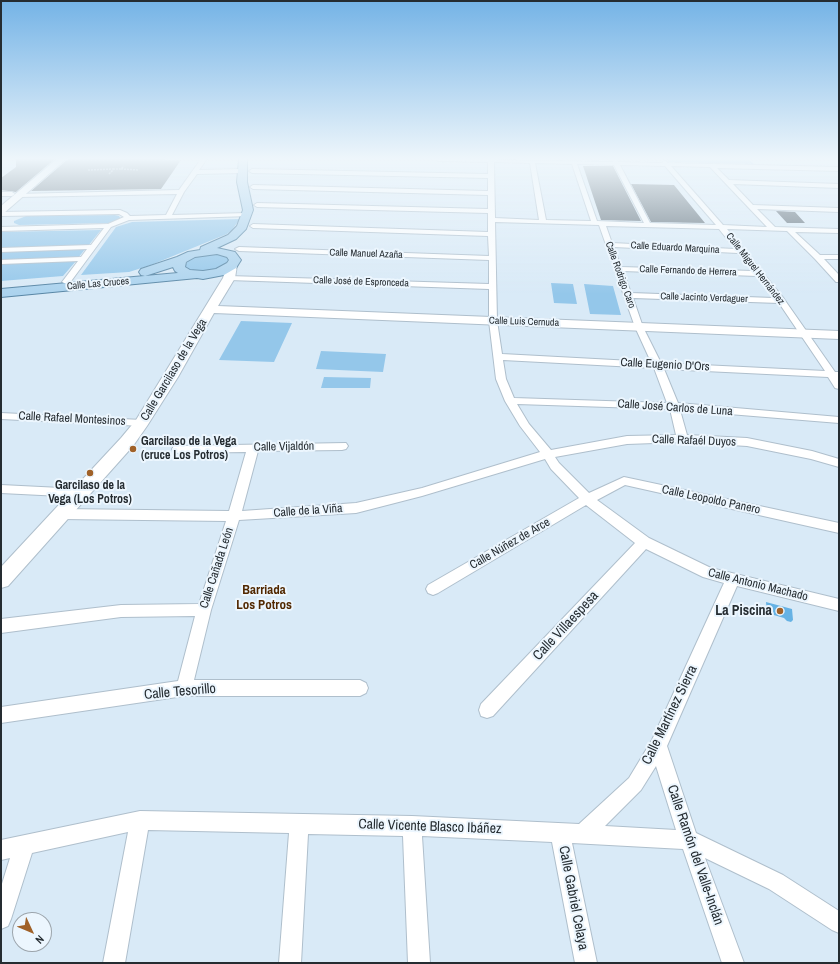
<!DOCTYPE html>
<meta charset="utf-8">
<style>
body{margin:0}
#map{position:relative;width:840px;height:964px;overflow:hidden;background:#d9eaf7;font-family:"Archivo Narrow",sans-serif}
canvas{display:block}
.frame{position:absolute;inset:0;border:2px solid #252c31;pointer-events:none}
.north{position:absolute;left:12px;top:912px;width:40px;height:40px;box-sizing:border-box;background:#ecf6fe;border:1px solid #9ca5ac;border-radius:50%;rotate:134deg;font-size:11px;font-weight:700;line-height:16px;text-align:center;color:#252c31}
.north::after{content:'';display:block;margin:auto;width:14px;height:18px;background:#a06128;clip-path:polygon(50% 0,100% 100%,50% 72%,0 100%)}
</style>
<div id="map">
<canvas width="840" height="964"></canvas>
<div class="frame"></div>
<div class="north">N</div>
</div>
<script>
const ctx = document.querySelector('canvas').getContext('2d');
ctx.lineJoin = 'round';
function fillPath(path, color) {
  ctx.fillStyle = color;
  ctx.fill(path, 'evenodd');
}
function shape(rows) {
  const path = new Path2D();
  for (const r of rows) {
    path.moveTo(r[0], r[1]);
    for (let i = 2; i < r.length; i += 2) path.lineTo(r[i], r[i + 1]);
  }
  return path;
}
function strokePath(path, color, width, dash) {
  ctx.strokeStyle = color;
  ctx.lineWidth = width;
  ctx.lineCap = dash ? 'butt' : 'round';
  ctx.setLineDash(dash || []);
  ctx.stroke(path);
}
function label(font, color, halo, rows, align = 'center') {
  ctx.font = font + ' "Archivo Narrow",sans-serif';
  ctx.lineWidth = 4;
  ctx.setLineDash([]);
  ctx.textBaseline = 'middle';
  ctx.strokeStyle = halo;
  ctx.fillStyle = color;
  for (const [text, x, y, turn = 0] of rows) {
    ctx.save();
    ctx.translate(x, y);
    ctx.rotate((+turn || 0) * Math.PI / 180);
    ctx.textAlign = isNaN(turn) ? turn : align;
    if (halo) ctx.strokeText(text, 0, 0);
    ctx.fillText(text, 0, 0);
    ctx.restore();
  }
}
fillPath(shape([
 [667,159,749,159,754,164,669,162],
 [115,215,119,216,121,219,109,223,19,225,14,223,14,221,26,216],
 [240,219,232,230,227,234,151,265,129,272,81,275,116,227,132,222],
 [101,230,88,246,1,249,1,232],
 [86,248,78,258,1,261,1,251],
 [214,253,225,255,230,260,229,263,220,269,205,272,191,271,185,266,189,259,194,257],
 [76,261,63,276,1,281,1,263],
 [551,283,573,284,577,304,554,303],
 [584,284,613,286,621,315,590,314],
 [241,321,292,323,274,362,219,360],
 [321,351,386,354,383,372,316,369],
 [324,377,371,378,370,388,321,388]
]), '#94c7ea');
fillPath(shape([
 [766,602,792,609,793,620,791,622,787,621,784,618,767,613]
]), '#66b2e4');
fillPath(shape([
 [16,159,55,159,16,192,1,190,1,178,16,167],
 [68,159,166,159,165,160,181,160,161,189,31,191],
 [583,166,613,166,641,221,601,220],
 [631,184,674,185,705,223,651,222],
 [776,211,795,212,805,223,787,223]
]), '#576671');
const street = shape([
 [201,159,207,159,199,170,242,169,245,171,242,173,197,174,184,192,172,215,247,213,250,215,249,216,129,220,111,227,69,284,66,284,62,282,78,261,1,264,1,260,81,257,87,249,1,252,1,248,91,245,104,228,1,231,1,227,108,224,124,217,119,214,1,216,1,212,120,210,127,213,130,216,166,215,177,194,19,197,16,195,17,194,179,190,201,159],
 [435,159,613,162,611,159,617,159,618,162,662,163,664,160,668,163,839,167,839,171,717,168,729,180,839,184,839,188,733,184,753,205,839,208,839,212,757,209,775,227,839,229,839,233,795,232,820,255,839,255,839,259,824,259,839,275,839,282,836,282,815,259,787,231,727,229,784,299,835,372,839,372,839,389,835,388,828,377,664,369,678,403,839,417,839,423,680,410,687,435,747,438,812,451,839,459,839,467,811,459,747,446,682,442,627,444,555,457,559,463,589,493,624,477,839,523,839,533,625,485,597,500,649,538,711,568,839,599,839,611,737,586,667,746,696,833,783,875,839,911,839,933,832,930,769,889,705,858,744,963,722,963,683,849,572,843,597,963,575,963,552,842,422,836,430,963,408,963,403,836,308,834,301,963,279,963,289,833,148,830,125,963,103,963,128,832,32,853,11,919,8,926,1,929,1,887,10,858,1,860,1,840,140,811,412,816,579,824,629,778,652,740,724,583,703,577,646,549,493,716,487,718,481,716,479,710,481,704,635,543,586,505,438,593,433,595,428,593,426,589,428,585,579,498,551,469,545,459,422,496,356,513,239,520,211,610,194,680,360,680,366,683,368,688,366,693,360,696,184,696,1,723,1,707,178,681,195,616,121,617,1,633,1,619,121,605,199,604,226,521,61,519,57,517,55,514,57,511,61,509,229,511,246,452,178,453,174,452,172,449,174,446,346,443,348,446,346,449,342,450,258,451,242,511,356,503,422,488,540,452,520,426,505,401,496,379,489,321,489,289,229,280,225,278,229,276,489,284,489,260,239,251,235,249,239,247,489,256,488,236,253,228,250,226,253,224,488,232,488,213,257,207,254,205,257,203,488,209,488,195,253,189,250,187,253,185,488,191,488,178,252,173,249,171,252,169,488,174,488,162,438,161,435,159],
 [494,162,530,163,539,220,495,218,494,162],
 [535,163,572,164,591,221,546,220,535,163],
 [577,164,614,165,644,223,597,221,577,164],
 [620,165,665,166,716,225,650,223,620,165],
 [671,166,710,167,767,227,723,225,671,166],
 [495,222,599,225,635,327,651,362,502,354,497,321,495,222],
 [606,226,719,229,735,249,612,243,606,226],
 [614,247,738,253,753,271,621,267,614,247],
 [623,271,757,276,774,298,631,293,623,271],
 [633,298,779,303,825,371,661,363,643,327,633,298],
 [503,360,654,368,667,403,514,398,506,379,503,360],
 [517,404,670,409,676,435,627,436,551,450,529,424,517,404],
 [656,766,676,830,605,826,641,790,656,766],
 [1,192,12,192,15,194,12,196,1,196,1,192],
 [1,413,142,420,146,421,147,423,146,425,142,426,1,419,1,413],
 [1,485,81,489,85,490,87,493,85,496,81,497,1,493,1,485]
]);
const secondary = shape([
 [57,159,66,159,4,213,1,214,1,206,57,159],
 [232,262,237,265,235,278,218,306,839,331,839,339,214,313,178,377,147,426,133,446,8,586,1,588,1,567,121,438,136,420,223,278,227,265,232,262]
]);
const primary = shape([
 [239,159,247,159,247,182,253,210,246,229,236,239,217,248,235,252,241,260,236,268,224,275,203,279,197,278,1,297,1,289,178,273,175,271,173,267,145,276,141,275,139,272,141,269,177,257,188,252,200,250,201,247,228,235,237,226,243,210,237,182,239,159],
 [217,254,227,257,229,260,227,263,216,269,203,271,190,270,185,267,186,262,195,257,217,254]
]);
strokePath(street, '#afbfcc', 2);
strokePath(secondary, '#afbfcc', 2);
strokePath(primary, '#5886a5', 2);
strokePath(shape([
 [121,169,139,170],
 [88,170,114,169],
 [109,174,114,169,121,169,124,166]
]), '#a0aeb8', 1.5, [2, 1]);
fillPath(street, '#fff');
fillPath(secondary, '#fff');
fillPath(primary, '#acd3ee');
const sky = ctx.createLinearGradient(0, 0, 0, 294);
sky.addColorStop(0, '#74b3e6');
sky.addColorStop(0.54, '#eef6fb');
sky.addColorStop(1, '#eef6fb00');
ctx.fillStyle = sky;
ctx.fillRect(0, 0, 840, 294);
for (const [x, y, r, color] of [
 [133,449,4,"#a06128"],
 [90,473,4,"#a06128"],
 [780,611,4,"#a06128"]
]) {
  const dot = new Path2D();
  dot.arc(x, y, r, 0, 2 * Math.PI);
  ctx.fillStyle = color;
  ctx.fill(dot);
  strokePath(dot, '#ecf6fe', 1.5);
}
label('10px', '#252c31', '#ecf6fe', [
 ["Calle Eduardo Marquina",675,248,3],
 ["Calle Manuel Azaña",366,254,2],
 ["Calle Miguel Hernández",755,269,52],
 ["Calle Fernando de Herrera",688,271,2],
 ["Calle Rodrigo Caro",620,275,70],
 ["Calle José de Espronceda",361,282,2],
 ["Calle Las Cruces",98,284,-5],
 ["Calle Jacinto Verdaguer",704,298,2],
 ["Calle Luis Cernuda",524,322,2]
]);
label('12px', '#252c31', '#ecf6fe', [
 ["Calle Eugenio D'Ors",665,365,3],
 ["Calle Garcilaso de la Vega",174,370,-59],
 ["Calle José Carlos de Luna",675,408,4],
 ["Calle Rafael Montesinos",72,419,3],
 ["Calle Rafaél Duyos",694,441,2],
 ["Calle Vijaldón",284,447,-1],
 ["Calle Leopoldo Panero",711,500,12],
 ["Calle de la Viña",308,511,-4],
 ["Calle Núñez de Arce",510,544,-30],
 ["Calle Cañada León",217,568,-72],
 ["Calle Antonio Machado",758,585,14]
]);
label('bold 12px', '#252c31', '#ecf6fe', [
 ["Garcilaso de la Vega",141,442],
 ["(cruce Los Potros)",141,456],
 ["Garcilaso de la",90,486,"center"],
 ["Vega (Los Potros)",90,500,"center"]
], 'left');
label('bold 13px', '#512800', '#ecf6fe', [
 ["Barriada",264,591],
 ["Los Potros",264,606]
]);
label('bold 14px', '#252c31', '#ecf6fe', [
 ["La Piscina",772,611]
], 'right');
label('14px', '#252c31', '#ecf6fe', [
 ["Calle Villaespesa",566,626,-47],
 ["Calle Tesorillo",180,692,-5],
 ["Calle Martínez Sierra",670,715,-64],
 ["Calle Vicente Blasco Ibáñez",430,827,2],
 ["Calle Ramón del Valle-Inclán",695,855,71],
 ["Calle Gabriel Celaya",573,898,79]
]);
</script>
